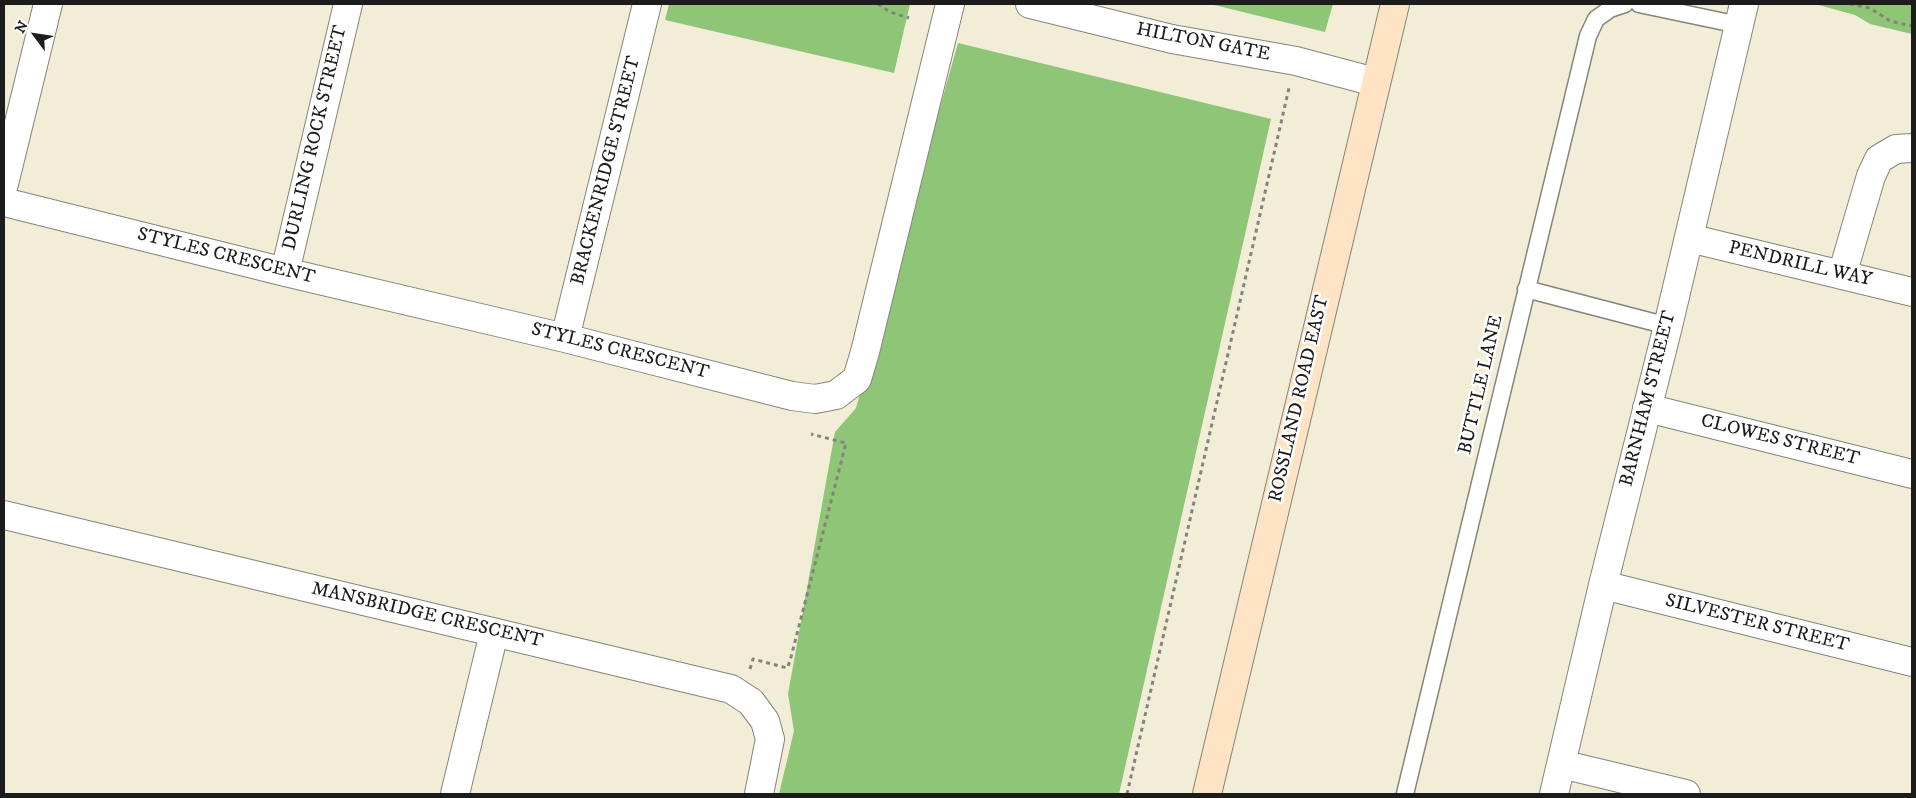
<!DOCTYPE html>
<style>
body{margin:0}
#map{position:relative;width:1916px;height:798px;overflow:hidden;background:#f1edd7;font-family:"IM FELL DW Pica",serif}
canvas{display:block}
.frame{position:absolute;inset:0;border:5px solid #1c1c1c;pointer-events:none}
.north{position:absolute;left:10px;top:10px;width:50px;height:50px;-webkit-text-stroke:4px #fff;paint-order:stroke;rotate:301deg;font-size:14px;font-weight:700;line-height:20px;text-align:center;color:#1c1c1c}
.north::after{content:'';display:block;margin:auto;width:18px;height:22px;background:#1c1c1c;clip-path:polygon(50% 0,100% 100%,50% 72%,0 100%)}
</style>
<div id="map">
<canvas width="1916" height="798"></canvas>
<div class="frame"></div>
<div class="north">N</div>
</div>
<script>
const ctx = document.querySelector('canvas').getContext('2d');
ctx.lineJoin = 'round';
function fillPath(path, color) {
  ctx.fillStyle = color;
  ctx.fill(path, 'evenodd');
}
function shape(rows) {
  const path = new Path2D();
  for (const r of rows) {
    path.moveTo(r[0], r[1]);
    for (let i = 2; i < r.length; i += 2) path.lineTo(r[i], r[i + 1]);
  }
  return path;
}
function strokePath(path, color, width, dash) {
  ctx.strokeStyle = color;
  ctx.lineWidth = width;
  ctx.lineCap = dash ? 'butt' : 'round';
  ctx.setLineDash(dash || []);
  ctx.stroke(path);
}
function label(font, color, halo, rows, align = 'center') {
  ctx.font = font + ' "IM FELL DW Pica",serif';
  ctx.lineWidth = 5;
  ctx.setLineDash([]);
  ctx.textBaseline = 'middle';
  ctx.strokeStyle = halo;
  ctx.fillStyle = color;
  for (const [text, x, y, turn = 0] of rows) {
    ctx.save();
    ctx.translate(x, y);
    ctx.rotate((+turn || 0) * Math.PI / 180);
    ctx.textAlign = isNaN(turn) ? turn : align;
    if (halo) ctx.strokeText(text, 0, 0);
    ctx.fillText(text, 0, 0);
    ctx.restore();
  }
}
fillPath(shape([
 [669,4,910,4,894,73,665,20],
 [1210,4,1333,4,1325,32],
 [1815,4,1912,4,1912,34,1870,24,1855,15],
 [958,43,1271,119,1119,794,779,794,794,731,788,694,835,432,856,408]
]), '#8ec577');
const lane = shape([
 [1639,4,1739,25],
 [1526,289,1668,326],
 [1405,794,1588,36,1596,19,1610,9,1625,4]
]);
const street = shape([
 [1030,4,1172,39,1296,61,1375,82],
 [4,184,48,4],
 [4,202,285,272,565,338,792,396,815,399,836,395,857,379,865,352,950,4],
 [1689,238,1912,292],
 [285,272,348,4],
 [1842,275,1871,176,1879,159,1896,149,1912,148],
 [565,338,647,4],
 [1647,408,1912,474],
 [4,515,731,689,751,702,765,721,770,739,759,794],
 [1603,585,1912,662],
 [1561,764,1686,794],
 [455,794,494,633],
 [1554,794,1603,585,1668,326,1744,4]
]);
const secondary = shape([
 [1207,794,1395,4]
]);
strokePath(lane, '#86847a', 19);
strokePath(street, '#86847a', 30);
strokePath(secondary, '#86847a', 30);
strokePath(shape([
 [878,4,890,12,909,18],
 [1850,4,1870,8,1890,21,1912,26],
 [750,669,753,659,787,668,790,661,846,443,811,434],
 [1127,794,1289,88]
]), '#86847a', 3, [4, 4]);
strokePath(lane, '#fff', 16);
strokePath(street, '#fff', 28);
strokePath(secondary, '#fee4c5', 28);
label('19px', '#1c1c1c', '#fff', [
 ["HILTON GATE",1203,43,11],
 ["DURLING ROCK STREET",316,138,-77],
 ["BRACKENRIDGE STREET",607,171,-76],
 ["STYLES CRESCENT",226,257,14],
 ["PENDRILL WAY",1800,265,13],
 ["STYLES CRESCENT",620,352,14],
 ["BUTTLE LANE",1482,385,-77],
 ["ROSSLAND ROAD EAST",1300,399,-77],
 ["BARNHAM STREET",1649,399,-76],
 ["CLOWES STREET",1780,441,14],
 ["MANSBRIDGE CRESCENT",427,616,13],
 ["SILVESTER STREET",1757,624,14]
]);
</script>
